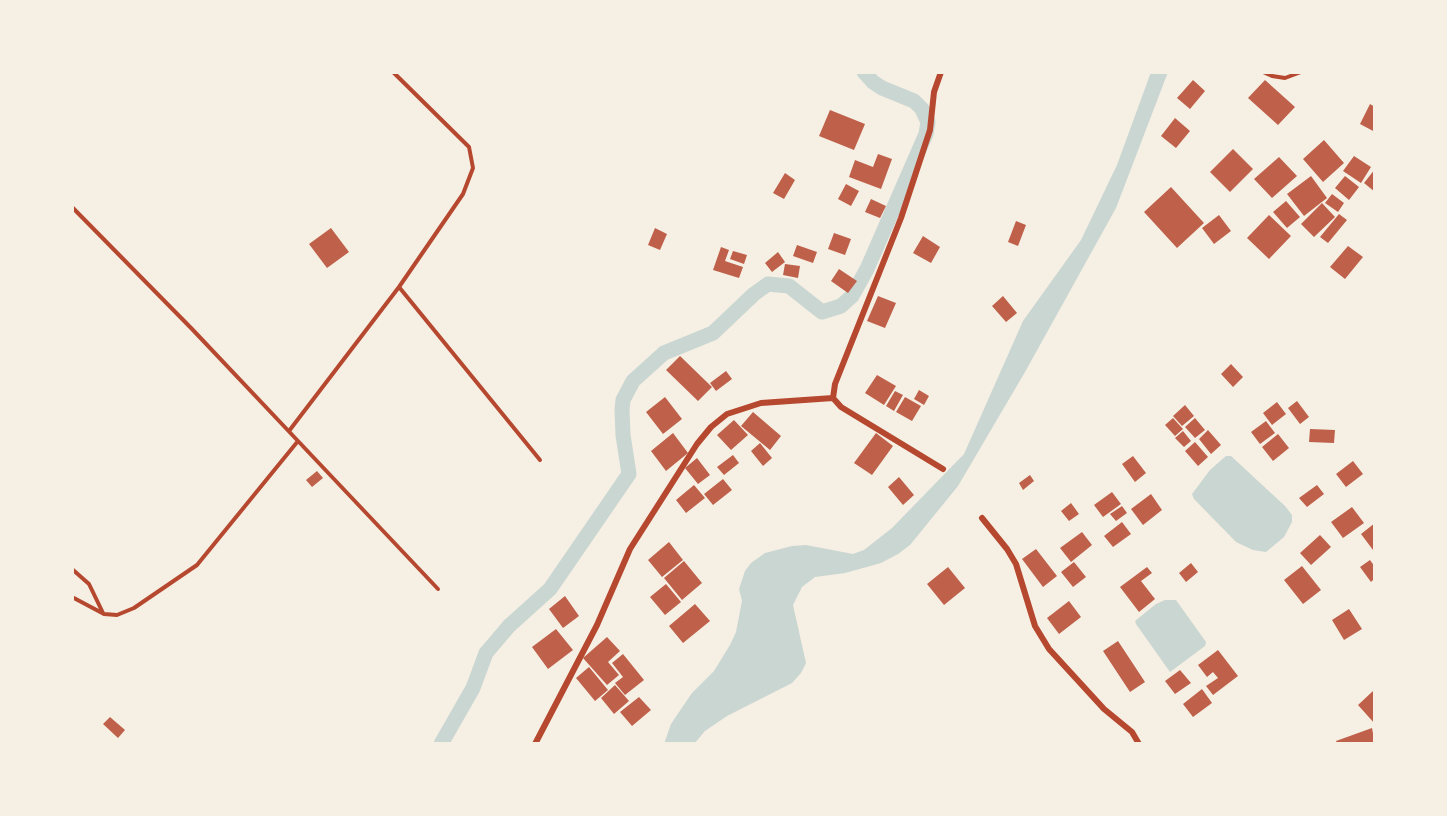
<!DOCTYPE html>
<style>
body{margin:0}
#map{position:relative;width:1447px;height:816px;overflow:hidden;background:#f6efe4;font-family:"Sofia Sans Condensed",sans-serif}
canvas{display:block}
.frame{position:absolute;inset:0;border:74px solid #f6efe4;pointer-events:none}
</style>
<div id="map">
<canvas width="1447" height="816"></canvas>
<div class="frame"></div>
</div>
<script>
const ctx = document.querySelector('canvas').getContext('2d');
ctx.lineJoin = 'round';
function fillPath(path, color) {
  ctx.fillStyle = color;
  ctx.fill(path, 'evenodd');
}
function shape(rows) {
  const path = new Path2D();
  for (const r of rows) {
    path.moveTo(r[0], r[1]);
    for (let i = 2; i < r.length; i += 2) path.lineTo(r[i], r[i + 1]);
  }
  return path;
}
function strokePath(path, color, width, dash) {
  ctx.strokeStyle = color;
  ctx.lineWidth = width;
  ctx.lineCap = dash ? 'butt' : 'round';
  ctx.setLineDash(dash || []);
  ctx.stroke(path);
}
fillPath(shape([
 [1151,72,1168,72,1116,208,1025,372,958,486,910,545,898,554,881,563,845,573,815,577,802,587,793,605,806,663,801,673,792,683,727,716,705,731,694,744,664,744,671,724,677,715,692,693,714,671,730,645,736,632,742,601,739,589,745,571,751,563,765,553,792,546,806,545,853,554,864,550,892,528,964,454,1023,321,1081,240,1117,165],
 [1226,456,1231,456,1285,506,1292,515,1292,522,1284,537,1266,552,1253,550,1236,542,1194,499,1192,494,1210,470],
 [1165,600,1176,600,1206,642,1205,646,1170,672,1136,624,1135,621,1156,604]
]), '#c9d6d2');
strokePath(shape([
 [441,744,473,688,486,653,509,626,550,589,629,474,623,435,622,410,623,400,633,381,664,353,713,333,754,294,768,284,789,286,822,312,841,306,852,296,867,269,926,134,928,122,922,109,914,101,882,88,873,82,864,72]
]), '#c9d6d2', 15);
fillPath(shape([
 [1193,80,1205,91,1190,109,1177,98],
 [1265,80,1295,107,1278,125,1248,98],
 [1370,104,1375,107,1375,132,1360,124],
 [830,110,865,124,854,150,819,136],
 [1175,118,1190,131,1176,148,1161,136],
 [1324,140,1344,163,1323,182,1303,159],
 [1233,149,1253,169,1230,192,1210,172],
 [878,154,892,159,881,189,849,177,855,160,873,167],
 [1354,156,1371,167,1361,183,1343,171],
 [1279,157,1297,176,1272,198,1254,179],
 [1375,169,1375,192,1364,183],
 [785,173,795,180,784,199,773,193],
 [1311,176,1327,198,1304,216,1287,194],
 [1345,176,1359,187,1349,200,1335,188],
 [846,184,859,191,851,206,838,199],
 [1171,187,1204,223,1177,248,1144,212],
 [1332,194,1344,203,1338,212,1325,203],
 [871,199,886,206,880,218,865,212],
 [1286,201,1300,217,1287,228,1273,212],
 [1322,203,1335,217,1314,237,1301,224],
 [1339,214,1347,220,1328,243,1320,237],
 [1219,215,1231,231,1214,244,1202,228],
 [1269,215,1291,236,1269,259,1247,238],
 [1016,221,1026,225,1018,246,1008,242],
 [331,228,349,252,327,268,309,244],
 [655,228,667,234,660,250,648,245],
 [834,233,851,239,845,255,828,249],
 [923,236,940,247,931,263,913,253],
 [797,245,817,252,813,263,793,256],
 [1348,246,1363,257,1345,279,1330,267],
 [721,247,729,250,725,261,743,267,739,278,713,270],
 [733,251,747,255,744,264,730,259],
 [778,252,785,262,772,272,765,263],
 [785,264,800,266,798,278,783,275],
 [839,269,857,281,848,293,831,281],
 [878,296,896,303,885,328,867,321],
 [1003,296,1017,313,1006,322,992,306],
 [680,356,712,387,698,401,666,370],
 [1231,364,1243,377,1233,387,1221,374],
 [726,371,732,379,716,391,710,383],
 [877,375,896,386,884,405,865,393],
 [919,390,929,396,924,405,914,399],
 [895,391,903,395,894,411,886,406],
 [665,397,682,419,663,434,646,412],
 [905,397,921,406,912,421,896,412],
 [1297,401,1309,417,1300,424,1288,408],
 [1277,402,1286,414,1272,425,1263,413],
 [1185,405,1194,416,1182,426,1173,416],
 [753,412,781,436,770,450,741,426],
 [1173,418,1183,429,1175,436,1165,425],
 [1195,418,1205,430,1195,438,1185,427],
 [734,420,748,435,731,450,717,435],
 [1266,421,1275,433,1260,444,1251,432],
 [1310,429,1335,430,1334,443,1309,442],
 [1208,430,1221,445,1211,454,1199,439],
 [1183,431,1191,441,1184,447,1175,438],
 [673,433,688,453,666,471,651,451],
 [876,433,893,446,872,475,854,463],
 [1278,434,1289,448,1273,461,1262,447],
 [1195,442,1208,457,1198,466,1185,451],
 [760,443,772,458,763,466,751,451],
 [733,455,739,463,724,475,717,467],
 [1133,456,1146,473,1135,482,1122,464],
 [697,458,710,475,698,484,685,468],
 [1353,461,1363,474,1346,487,1336,474],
 [317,471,323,478,312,487,306,480],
 [1030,475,1034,481,1023,490,1019,483],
 [899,477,914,495,903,505,888,487],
 [723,479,732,490,713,505,704,494],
 [694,485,705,498,686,513,676,500],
 [1317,485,1324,494,1307,507,1299,498],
 [1112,492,1121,504,1103,517,1094,505],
 [1151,494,1162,510,1143,525,1131,509],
 [1071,503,1079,514,1069,521,1061,511],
 [1122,506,1127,513,1116,521,1110,514],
 [1352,507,1364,523,1343,538,1331,522],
 [1122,522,1131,534,1113,547,1104,536],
 [1375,523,1375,549,1373,550,1361,534],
 [1082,532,1092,545,1071,562,1060,548],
 [1320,535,1331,547,1311,565,1300,553],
 [669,542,683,560,662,577,648,560],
 [1036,549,1057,576,1043,587,1022,559],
 [1370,560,1375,567,1375,578,1371,582,1360,567],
 [684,561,702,583,682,600,664,578],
 [1074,562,1086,577,1073,587,1061,572],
 [1191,563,1198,572,1186,582,1179,573],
 [1302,566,1321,590,1303,604,1284,580],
 [948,567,965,588,944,605,927,584],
 [1147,567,1152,573,1141,581,1155,599,1139,612,1120,587],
 [666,584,681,602,665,615,650,597],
 [565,596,579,616,563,628,549,609],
 [1069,601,1081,617,1059,634,1047,618],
 [695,604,710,621,683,643,669,626],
 [1349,609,1362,629,1344,640,1332,620],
 [556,629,573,650,548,669,532,647],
 [607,637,620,651,608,662,619,675,607,685,583,658],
 [1118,641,1145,682,1130,692,1103,651],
 [1218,650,1238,676,1213,695,1206,686,1218,678,1213,672,1207,677,1198,665],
 [623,654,644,680,625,695,615,683,623,677,612,663],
 [589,667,608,690,595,701,576,678],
 [1180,670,1191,683,1175,694,1165,681],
 [615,685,629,701,614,714,601,698],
 [1202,689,1212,703,1193,717,1183,704],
 [1373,691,1375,693,1375,724,1358,705],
 [639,697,651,710,632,726,620,712],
 [110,717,125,730,118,738,103,724],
 [1372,728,1375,744,1337,744,1336,741]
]), '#bf614a');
strokePath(shape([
 [1263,72,1272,76,1285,78,1301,72],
 [72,207,192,329,298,441,197,565,134,608,117,615,104,614,72,597],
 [399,287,540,460],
 [289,431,399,287,463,194,473,168,469,147,393,72],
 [298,441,438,589],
 [72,569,89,584,103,613]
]), '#b5482f', 4);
strokePath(shape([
 [941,72,934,92,930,130,901,218,835,384,833,398,841,407,943,469],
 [982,518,1007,549,1016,564,1035,626,1049,649,1104,709,1132,732,1139,744],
 [535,744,597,625,630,549,697,444,711,427,727,414,761,403,833,398]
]), '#b5482f', 6);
</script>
